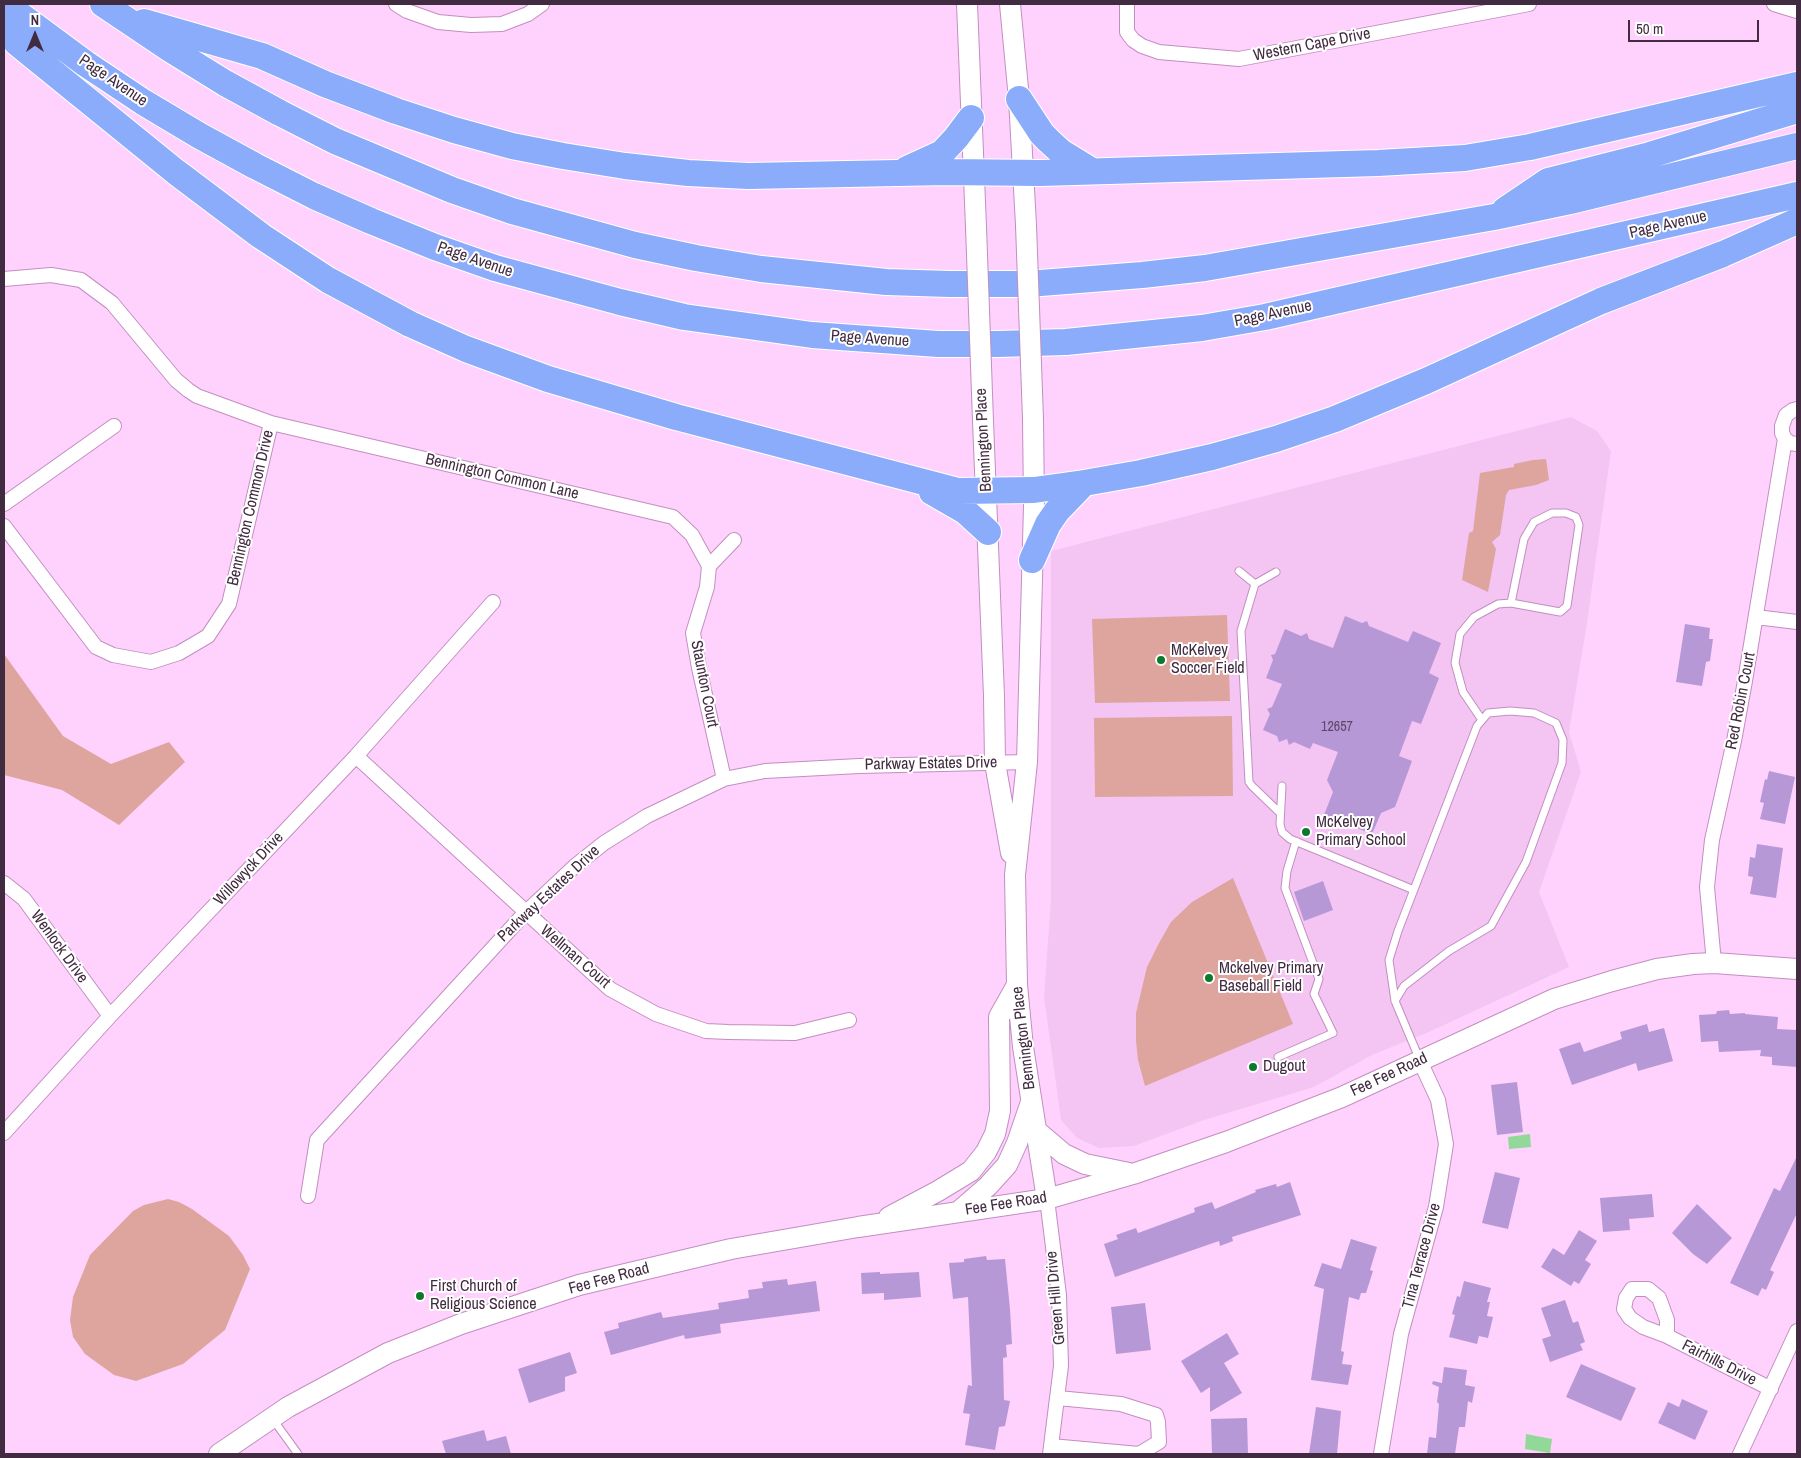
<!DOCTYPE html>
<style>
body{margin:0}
#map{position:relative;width:1801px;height:1458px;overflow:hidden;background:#ffd2fd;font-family:"Archivo Narrow",sans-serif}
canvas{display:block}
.frame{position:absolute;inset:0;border:5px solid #412b40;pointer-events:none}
.north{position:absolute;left:10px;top:10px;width:50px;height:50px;-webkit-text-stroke:4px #fff;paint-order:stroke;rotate:0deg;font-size:14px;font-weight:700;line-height:20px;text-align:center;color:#412b40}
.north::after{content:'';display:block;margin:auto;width:18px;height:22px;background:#412b40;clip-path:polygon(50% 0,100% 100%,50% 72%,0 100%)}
.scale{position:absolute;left:1628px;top:20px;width:131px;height:22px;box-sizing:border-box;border:2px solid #412b40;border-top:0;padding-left:6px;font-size:15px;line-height:18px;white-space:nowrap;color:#412b40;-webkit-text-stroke:4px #fff;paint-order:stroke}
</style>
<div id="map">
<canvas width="1801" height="1458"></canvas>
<div class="frame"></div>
<div class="north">N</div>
<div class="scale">50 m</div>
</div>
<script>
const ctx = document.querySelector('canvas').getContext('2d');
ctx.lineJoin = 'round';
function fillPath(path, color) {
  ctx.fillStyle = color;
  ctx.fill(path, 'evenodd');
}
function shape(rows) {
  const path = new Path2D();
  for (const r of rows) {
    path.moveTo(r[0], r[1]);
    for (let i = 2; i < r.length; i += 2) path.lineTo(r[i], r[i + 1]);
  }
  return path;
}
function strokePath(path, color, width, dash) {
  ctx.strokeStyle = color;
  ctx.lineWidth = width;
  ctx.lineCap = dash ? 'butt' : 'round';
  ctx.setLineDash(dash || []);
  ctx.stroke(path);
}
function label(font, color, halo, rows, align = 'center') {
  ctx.font = font + ' "Archivo Narrow",sans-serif';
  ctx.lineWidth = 4;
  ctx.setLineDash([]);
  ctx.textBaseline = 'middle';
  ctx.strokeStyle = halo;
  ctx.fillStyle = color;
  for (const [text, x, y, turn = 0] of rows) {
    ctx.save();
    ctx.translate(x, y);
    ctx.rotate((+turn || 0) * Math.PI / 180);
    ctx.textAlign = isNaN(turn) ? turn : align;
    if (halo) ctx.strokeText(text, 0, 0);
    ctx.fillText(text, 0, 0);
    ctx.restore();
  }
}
fillPath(shape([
 [1571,417,1597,431,1611,451,1587,623,1569,732,1581,772,1539,892,1569,967,1431,1031,1372,1055,1314,1087,1204,1120,1134,1146,1099,1148,1077,1138,1061,1120,1044,997,1051,899,1051,551]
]), '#f4c4f3');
fillPath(shape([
 [1546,459,1549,480,1536,485,1509,490,1506,495,1500,535,1492,542,1496,549,1488,592,1462,580,1469,533,1473,531,1480,473,1514,467,1514,464,1533,460],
 [1227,615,1230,701,1095,703,1092,619],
 [4,654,63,736,111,764,169,742,185,762,119,825,62,790,4,775],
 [1232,716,1233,796,1095,797,1094,718],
 [1233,878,1293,1024,1145,1086,1138,1060,1136,1041,1136,1013,1147,967,1159,943,1171,922,1192,902],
 [168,1199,179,1202,192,1209,229,1236,243,1255,250,1269,225,1330,183,1364,136,1381,114,1375,85,1354,73,1337,70,1320,73,1297,90,1255,133,1211,144,1205]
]), '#dea59e');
fillPath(shape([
 [1530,1134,1531,1147,1509,1149,1508,1137],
 [1526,1434,1552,1439,1550,1453,1525,1449]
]), '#92d899');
fillPath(shape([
 [1345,616,1362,623,1367,621,1369,626,1408,642,1413,631,1441,643,1429,673,1439,678,1421,724,1412,721,1399,756,1412,761,1395,807,1381,813,1372,834,1324,815,1333,792,1327,780,1338,752,1313,743,1310,749,1294,742,1289,745,1287,739,1279,742,1277,736,1263,730,1270,714,1267,709,1272,707,1282,684,1266,678,1273,660,1271,655,1275,654,1285,629,1301,636,1307,633,1309,639,1333,648],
 [1685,624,1710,628,1709,639,1713,639,1710,661,1706,662,1702,686,1676,682],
 [1769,771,1795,777,1785,824,1760,819,1764,803,1760,802,1765,779,1767,780],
 [1757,844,1783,848,1776,898,1750,894,1753,877,1748,876,1750,857,1755,858],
 [1323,881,1333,910,1304,921,1294,892],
 [1729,1010,1730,1014,1745,1013,1745,1014,1778,1017,1777,1029,1797,1030,1797,1067,1772,1065,1772,1057,1760,1056,1761,1050,1719,1052,1718,1041,1701,1042,1699,1015,1716,1014,1717,1011],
 [1647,1024,1649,1032,1664,1028,1673,1061,1638,1071,1636,1063,1572,1085,1559,1049,1580,1042,1584,1052,1622,1039,1620,1032],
 [1517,1082,1523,1132,1497,1135,1491,1085],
 [1797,1156,1797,1213,1770,1270,1774,1272,1766,1290,1762,1288,1758,1296,1730,1283,1774,1188,1780,1191],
 [1495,1172,1520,1178,1508,1229,1482,1223],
 [1290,1182,1301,1215,1232,1237,1233,1241,1220,1246,1219,1241,1115,1277,1104,1244,1118,1239,1116,1235,1136,1228,1138,1233,1195,1212,1194,1208,1212,1202,1215,1209,1256,1192,1255,1190,1276,1184,1277,1187],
 [1652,1194,1654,1217,1629,1219,1630,1230,1603,1232,1600,1198],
 [1697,1204,1732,1238,1707,1264,1693,1254,1672,1233],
 [1579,1230,1597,1241,1585,1260,1591,1264,1579,1284,1574,1281,1571,1286,1541,1267,1553,1248,1564,1255],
 [1351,1239,1377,1247,1370,1270,1373,1271,1366,1293,1361,1293,1359,1300,1349,1297,1341,1351,1344,1352,1342,1364,1352,1365,1348,1385,1311,1380,1324,1289,1314,1286,1322,1263,1341,1269],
 [986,1256,987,1260,1005,1259,1010,1309,1012,1344,1006,1345,1007,1357,1003,1358,1004,1400,1010,1401,1005,1426,999,1427,995,1450,965,1445,970,1414,963,1413,968,1385,972,1386,968,1297,953,1299,949,1263,964,1262,964,1259],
 [880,1272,880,1274,919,1272,921,1297,884,1300,884,1293,862,1294,861,1273],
 [787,1279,788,1285,816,1281,820,1311,720,1324,721,1333,685,1339,684,1335,611,1355,604,1332,619,1328,618,1323,661,1312,663,1318,719,1309,718,1303,749,1298,748,1290,763,1288,762,1282],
 [1464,1281,1491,1288,1487,1302,1490,1302,1487,1316,1493,1317,1488,1338,1479,1336,1477,1344,1449,1337,1455,1315,1452,1314,1457,1296,1460,1297],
 [1565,1300,1573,1323,1578,1321,1585,1342,1580,1344,1583,1350,1550,1362,1542,1339,1551,1336,1541,1308],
 [1145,1303,1151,1350,1116,1354,1111,1307],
 [1227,1333,1239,1354,1224,1363,1242,1393,1210,1412,1210,1387,1201,1393,1181,1361],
 [570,1352,577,1373,565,1377,565,1391,529,1403,518,1369],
 [1581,1364,1636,1388,1621,1421,1566,1397],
 [1444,1367,1467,1370,1465,1385,1475,1387,1472,1403,1468,1401,1465,1427,1459,1427,1455,1454,1427,1454,1429,1437,1436,1438,1439,1404,1437,1402,1439,1387,1432,1384,1433,1381,1442,1383],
 [1682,1399,1708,1411,1695,1440,1658,1423,1668,1402,1679,1407],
 [1316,1407,1341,1411,1337,1454,1309,1454],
 [1247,1418,1248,1454,1212,1454,1211,1419],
 [484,1430,487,1441,506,1436,511,1454,446,1454,442,1441]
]), '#b798d6');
const lane = shape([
 [1239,571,1255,584],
 [1276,572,1255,584,1241,631,1249,782,1252,786,1280,813],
 [1482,720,1463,692,1455,663,1460,634,1474,617,1498,604,1511,603,1560,612,1567,606,1579,525,1576,517,1566,513,1552,513,1534,522,1524,539,1511,603],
 [1282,786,1280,824,1282,832,1290,839,1414,890],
 [1395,1001,1404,986,1449,951,1491,926,1526,862,1562,763,1563,740,1556,723,1534,713,1510,711,1488,713,1477,726,1398,931,1389,960,1395,1001,1419,1058],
 [1278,1057,1333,1033,1314,994,1319,979,1285,888,1287,871,1296,841],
 [272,1418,298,1454]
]);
const street = shape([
 [396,4,407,11,438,22,471,25,502,24,528,14,542,4],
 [1127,4,1127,32,1133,40,1142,46,1159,52,1239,59,1529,4],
 [1774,4,1797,11],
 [4,279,51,275,81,280,112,303,176,380,188,390,197,396,271,423,229,604,208,636,179,653,151,662,113,655,96,647,4,526],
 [1797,409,1793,410,1786,415,1782,426,1782,433,1785,439,1790,443,1797,444],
 [271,423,673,517,692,535,709,566],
 [4,504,114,426],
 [1756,617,1797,622],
 [356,756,610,989,656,1014,706,1031,728,1032,795,1033,849,1020],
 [724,779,699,668,693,633,707,587,709,566,734,540],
 [4,883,24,899,110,1016],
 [1714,963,1707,887,1712,840,1734,741,1745,681,1785,439],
 [4,1133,110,1016,356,756,493,602],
 [308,1196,317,1140,525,913,575,866,604,843,647,816,724,779,765,771,859,766,1027,762],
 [1047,1199,1059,1295,1061,1366,1050,1454],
 [1667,1336,1667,1320,1659,1298,1648,1289,1632,1289,1626,1298,1624,1309,1630,1318,1643,1327,1667,1336,1771,1389],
 [1051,1446,1139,1454,1159,1442,1158,1422,1156,1415,1121,1404,1058,1398],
 [1381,1454,1401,1334,1436,1207,1446,1144,1438,1100,1420,1061],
 [1740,1454,1797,1331]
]);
const secondary = shape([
 [967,4,976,227],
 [1010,4,1019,99,1026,225],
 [1033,419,1034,506,1027,762,1015,875,1017,985,1023,1047,1047,1199],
 [983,421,994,696,995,763,1011,853],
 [1037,1131,1064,1154,1085,1164,1129,1173],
 [958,1212,988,1186,1007,1165,1017,1143,1031,1102],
 [889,1217,938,1191,971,1171,986,1152,995,1134,1000,1111,999,1017,1017,985],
 [219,1454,288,1407,388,1353,461,1324,579,1285,731,1249,858,1227,1047,1199,1133,1174,1226,1142,1342,1097,1554,999,1612,981,1657,969,1693,964,1714,963,1797,969]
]);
const highway = shape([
 [5,4,86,64,143,102,200,136,255,166,314,196,371,221,435,247,495,268,620,302,684,317,812,335,938,344,998,344,1066,342,1202,328,1265,317,1797,195],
 [103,4,170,49,225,83,280,113,335,141,452,190,512,211,635,245,696,258,761,269,886,282,949,284,1028,284,1142,275,1205,268,1494,217,1570,201,1797,146],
 [144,22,262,56,325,84,396,111,454,130,512,146,563,156,625,166,688,173,748,176,947,172,1041,173,1378,163,1465,158,1530,147,1797,85],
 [4,27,17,43,176,172,261,236,328,280,410,324,466,349,548,379,676,417,958,491,1034,490,1084,483,1141,473,1212,457,1276,439,1335,419,1426,381,1601,301,1723,254,1797,221],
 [1019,99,1042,134,1049,141,1061,152,1092,171],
 [907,169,942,153,956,138,971,118],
 [1505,210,1548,181,1650,155,1797,110],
 [932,492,965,511,988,532],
 [1032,560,1048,524,1057,511,1084,483]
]);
strokePath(lane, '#c28ec1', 9);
strokePath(street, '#c28ec1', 16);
strokePath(secondary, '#c28ec1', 22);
strokePath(highway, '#fff', 28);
strokePath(lane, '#fff', 7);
strokePath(street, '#fff', 14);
strokePath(secondary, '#fff', 20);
strokePath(highway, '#8babfb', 26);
const secondaryBridge = shape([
 [1026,225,1033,419],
 [976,227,983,421]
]);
strokePath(secondaryBridge, '#c28ec1', 22, []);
strokePath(secondaryBridge, '#fff', 20);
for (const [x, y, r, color] of [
 [1161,660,5,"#0d792d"],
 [1306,832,5,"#0d792d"],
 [1209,978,5,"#0d792d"],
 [1253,1067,5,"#0d792d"],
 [420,1296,5,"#0d792d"]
]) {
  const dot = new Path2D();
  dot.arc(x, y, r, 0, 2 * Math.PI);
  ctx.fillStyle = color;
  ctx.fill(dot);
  strokePath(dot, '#fff', 2);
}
label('14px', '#5e4666', null, [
 ["12657",1337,727]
]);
label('16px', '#412b40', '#fff', [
 ["Western Cape Drive",1312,45,-11],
 ["Page Avenue",113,81,34],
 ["Page Avenue",1668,225,-13],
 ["Page Avenue",475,260,19],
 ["Page Avenue",1273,314,-12],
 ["Page Avenue",870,339,4],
 ["Bennington Place",984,440,-93],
 ["Bennington Common Lane",502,477,13],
 ["Bennington Common Drive",251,508,-77],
 ["Staunton Court",704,684,79],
 ["Red Robin Court",1741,701,-79],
 ["Parkway Estates Drive",931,764,-1],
 ["Willowyck Drive",249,869,-47],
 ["Parkway Estates Drive",549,894,-43],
 ["Wenlock Drive",59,947,54],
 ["Wellman Court",575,957,41],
 ["Bennington Place",1024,1038,-97],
 ["Fee Fee Road",1389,1075,-25],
 ["Fee Fee Road",1006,1204,-9],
 ["Tina Terrace Drive",1422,1256,-75],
 ["Fee Fee Road",609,1279,-15],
 ["Green Hill Drive",1056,1298,-95],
 ["Fairhills Drive",1719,1363,27]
]);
label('16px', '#412b40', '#fff', [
 ["McKelvey",1171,651],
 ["Soccer Field",1171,669],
 ["McKelvey",1316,823],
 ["Primary School",1316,841],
 ["Mckelvey Primary",1219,969],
 ["Baseball Field",1219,987],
 ["Dugout",1263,1067],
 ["First Church of",430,1287],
 ["Religious Science",430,1305]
], 'left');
</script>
